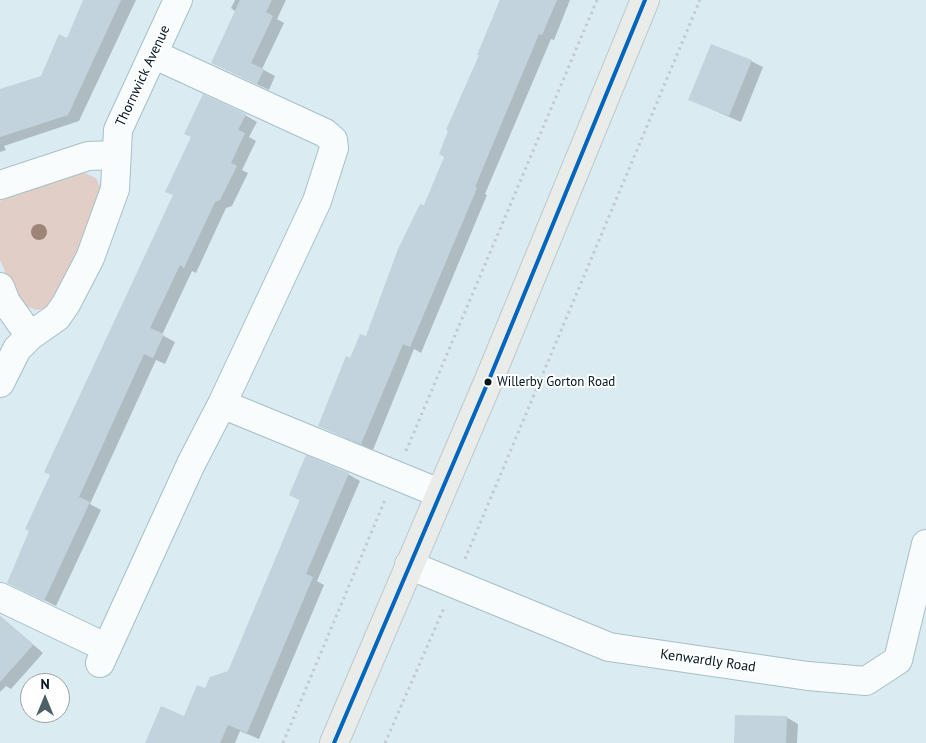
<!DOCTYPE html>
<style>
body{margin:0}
#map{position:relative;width:926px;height:743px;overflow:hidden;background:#daecf2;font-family:"PT Sans",sans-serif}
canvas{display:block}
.north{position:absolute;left:20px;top:673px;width:50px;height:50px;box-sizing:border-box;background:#fff;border:1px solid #99a1a5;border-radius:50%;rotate:0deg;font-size:14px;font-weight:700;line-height:20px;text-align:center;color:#00151e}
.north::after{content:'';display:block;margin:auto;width:18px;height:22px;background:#4c6068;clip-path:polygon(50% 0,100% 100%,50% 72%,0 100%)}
</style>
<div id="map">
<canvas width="926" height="743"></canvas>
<div class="north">N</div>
</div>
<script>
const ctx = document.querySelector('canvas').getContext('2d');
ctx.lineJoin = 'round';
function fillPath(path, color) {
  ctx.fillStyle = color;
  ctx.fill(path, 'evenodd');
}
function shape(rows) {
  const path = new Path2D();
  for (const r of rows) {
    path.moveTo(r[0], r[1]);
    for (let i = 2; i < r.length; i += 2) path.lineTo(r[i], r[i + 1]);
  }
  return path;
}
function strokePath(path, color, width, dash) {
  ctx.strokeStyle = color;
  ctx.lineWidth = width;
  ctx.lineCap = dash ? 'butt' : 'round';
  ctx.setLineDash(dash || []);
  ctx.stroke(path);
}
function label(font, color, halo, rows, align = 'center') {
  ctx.font = font + ' "PT Sans",sans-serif';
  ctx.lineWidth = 4;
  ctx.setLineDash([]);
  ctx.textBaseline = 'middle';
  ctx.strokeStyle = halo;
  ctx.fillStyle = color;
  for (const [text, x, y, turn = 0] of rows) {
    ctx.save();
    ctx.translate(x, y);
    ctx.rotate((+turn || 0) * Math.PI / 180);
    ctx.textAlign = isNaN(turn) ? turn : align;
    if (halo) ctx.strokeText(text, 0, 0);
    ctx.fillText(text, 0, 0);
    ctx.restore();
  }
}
fillPath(shape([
 [85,173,96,178,102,190,80,254,55,299,44,309,36,310,26,306,16,298,0,260,0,201,10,195,73,174]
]), '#e1cfc7');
fillPath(shape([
 [85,0,136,0,79,121,4,146,6,150,0,152,0,90,42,77,68,39],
 [235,0,286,0,277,19,284,23,262,69,275,76,269,90,212,63,236,12,231,8],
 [500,0,570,0,554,40,551,39,511,133,485,194,487,195,421,353,414,349,373,450,319,426,367,337,446,157,481,55,478,54],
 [751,61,763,67,741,122,690,100],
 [245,115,257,122,249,137,256,141,242,170,248,173,232,206,226,208,196,273,192,271,162,335,175,342,165,364,156,360,90,504,101,510,56,606,8,582],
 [348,474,360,481,317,581,324,585,259,739,240,731,235,743,146,743,185,718,206,690,229,672,300,500,290,495],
 [0,616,43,653,11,689,6,686,0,692],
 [786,717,798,724,797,743,735,743]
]), '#0003');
fillPath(shape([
 [83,0,121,0,68,115,0,137,0,89,41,76,59,34,67,38],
 [240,0,272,0,266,12,273,16,251,63,264,69,257,84,211,63],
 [500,0,557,0,542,35,539,34,500,127,475,187,477,188,410,347,403,344,361,444,318,426,346,356,350,358,360,334,366,336,398,249,420,204,424,205,444,157,439,154,448,131,446,130,479,55,477,55],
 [711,44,752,60,729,116,688,100],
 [203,94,246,114,238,130,245,133,231,163,237,166,220,200,215,202,184,268,180,265,150,328,164,334,153,358,144,354,79,497,90,502,44,601,7,583,29,531,25,529,50,475,44,472,173,195,165,192,191,137,184,134],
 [306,455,349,473,306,574,313,577,247,733,228,725,220,743,145,743,161,706,184,716,197,685,205,688,210,677,228,671,300,500,289,495],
 [0,616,33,645,0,682],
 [735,715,787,716,786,743,734,743]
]), '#c2d3dd');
const minor = shape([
 [0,185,88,156,115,155],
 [0,287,6,302,30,336],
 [0,383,17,349,30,336,57,317,66,304,90,258,115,189,118,130,178,0],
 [222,404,439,493],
 [409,565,609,647,808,676,866,681,898,660,926,544],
 [0,597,107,648],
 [100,663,191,464,222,404,317,201,334,148,333,140,325,133,153,54]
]);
const major = shape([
 [334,743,491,375,645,0]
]);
strokePath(minor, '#a6bfc7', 30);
strokePath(major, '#bec9cd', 30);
strokePath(shape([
 [406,451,597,0],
 [465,559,700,0],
 [283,743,385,500],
 [385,743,444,608]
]), '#c3cace', 3, [2.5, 4]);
strokePath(minor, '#f9fcfd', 28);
strokePath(major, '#e9ece8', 28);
strokePath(shape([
 [334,743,491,375,645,0]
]), '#0065bd', 4);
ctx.fillStyle = '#9e8476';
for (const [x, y] of [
 [39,232]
]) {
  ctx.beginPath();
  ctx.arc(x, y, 8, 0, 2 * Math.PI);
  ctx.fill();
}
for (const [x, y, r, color] of [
 [488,382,4.5,"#00151e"]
]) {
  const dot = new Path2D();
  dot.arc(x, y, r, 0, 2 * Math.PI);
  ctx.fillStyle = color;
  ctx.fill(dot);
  strokePath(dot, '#fff', 2);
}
label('13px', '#00151e', '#fff', [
 ["Willerby Gorton Road",497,382]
], 'left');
label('14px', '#00151e', '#fff', [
 ["Thornwick Avenue",143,76,-65],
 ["Kenwardly Road",708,661,8]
]);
</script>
